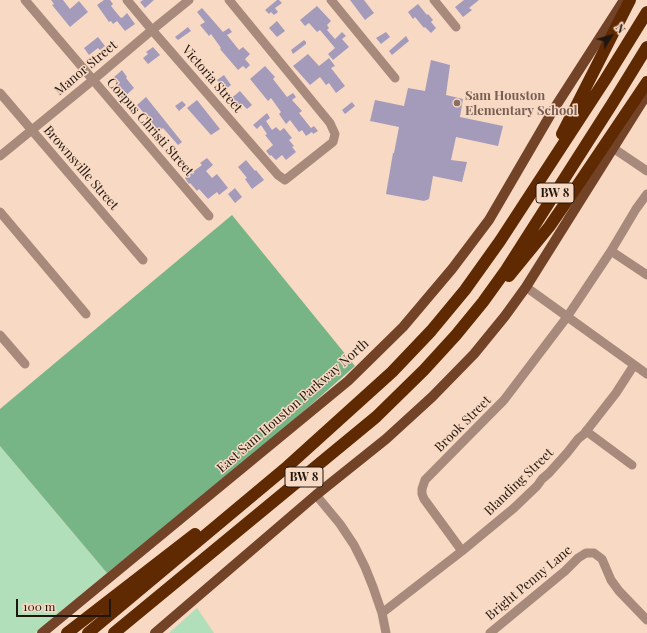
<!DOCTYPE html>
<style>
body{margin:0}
#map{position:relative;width:647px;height:633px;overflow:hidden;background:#f8d9c3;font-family:"Playfair Display",serif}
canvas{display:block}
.north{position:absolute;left:591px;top:16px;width:40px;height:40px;-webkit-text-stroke:3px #f8d9c3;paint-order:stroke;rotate:52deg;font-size:11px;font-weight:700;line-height:16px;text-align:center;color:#21160e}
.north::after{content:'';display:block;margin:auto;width:14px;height:18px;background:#21160e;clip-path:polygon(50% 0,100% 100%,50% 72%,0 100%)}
.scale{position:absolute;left:16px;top:599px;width:95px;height:18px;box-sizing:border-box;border:2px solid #21160e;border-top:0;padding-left:5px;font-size:12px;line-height:14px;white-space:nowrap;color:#21160e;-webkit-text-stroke:3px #f8d9c3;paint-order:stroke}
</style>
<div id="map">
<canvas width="647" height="633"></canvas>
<div class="north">N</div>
<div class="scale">100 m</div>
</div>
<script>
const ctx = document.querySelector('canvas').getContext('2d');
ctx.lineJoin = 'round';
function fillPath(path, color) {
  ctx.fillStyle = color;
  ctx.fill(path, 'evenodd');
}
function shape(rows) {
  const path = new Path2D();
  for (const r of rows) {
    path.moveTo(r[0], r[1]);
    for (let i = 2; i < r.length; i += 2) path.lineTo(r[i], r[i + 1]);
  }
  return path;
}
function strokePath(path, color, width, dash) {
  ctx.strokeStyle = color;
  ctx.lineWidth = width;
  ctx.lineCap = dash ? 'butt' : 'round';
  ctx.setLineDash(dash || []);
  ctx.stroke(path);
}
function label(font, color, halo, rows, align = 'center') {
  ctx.font = font + ' "Playfair Display",serif';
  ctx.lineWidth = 3;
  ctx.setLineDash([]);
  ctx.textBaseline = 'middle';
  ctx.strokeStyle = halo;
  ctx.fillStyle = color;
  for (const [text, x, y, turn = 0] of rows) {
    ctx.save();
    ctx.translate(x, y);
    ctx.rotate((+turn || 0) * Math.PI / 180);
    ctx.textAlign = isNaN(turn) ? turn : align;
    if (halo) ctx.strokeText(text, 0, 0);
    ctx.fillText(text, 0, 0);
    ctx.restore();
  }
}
fillPath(shape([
 [0,446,107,573,35,633,0,633],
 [197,608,214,633,169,633]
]), '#b0dfba');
fillPath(shape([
 [232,215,355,366,238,469,107,573,0,446,0,409]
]), '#77b486');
fillPath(shape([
 [51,0,63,0,70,9,79,1,88,12,70,27,52,5,54,4],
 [104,0,110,0,113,4,111,6,120,17,122,18,127,13,135,24,125,31,117,21,113,24,111,21,109,22,97,5],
 [143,0,154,0,145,8,140,2],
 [277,0,279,0,282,3,275,8,278,12,274,15,271,12,269,14,265,10],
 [350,0,364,0,374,13,365,20],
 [464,0,479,0,469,8,472,10,463,17,455,7],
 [418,4,427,15,428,14,433,20,431,22,436,28,431,33,425,27,424,28,415,17,413,19,408,12],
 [317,6,331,21,327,25,329,28,327,30,335,39,342,32,346,36,342,39,349,47,333,60,328,54,335,48,320,30,317,32,309,23,305,26,300,20],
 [202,8,223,32,229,28,232,32,227,35,239,50,243,47,250,54,245,59,250,65,246,69,243,66,238,70,220,49,221,48,211,34,209,36,200,25,205,22,197,12],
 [277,21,285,31,277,37,269,28],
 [188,27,191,31,178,40,175,37],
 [386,32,390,37,381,44,376,38],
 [406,36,409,41,392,55,389,51],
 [98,37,105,46,100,50,98,48,89,55,84,48],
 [304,40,306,42,306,44,293,54,291,50],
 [153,47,160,55,148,64,143,58,148,54,146,52],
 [308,54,319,66,329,58,335,66,331,68,345,86,336,93,329,83,326,85,320,77,310,85,293,66],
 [431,60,450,65,446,95,463,99,460,117,503,126,498,146,456,137,451,160,467,162,462,182,433,176,429,199,424,201,386,194,393,153,394,153,399,127,370,121,375,100,404,106,408,88,425,91],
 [265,66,275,77,273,79,287,97,293,93,296,97,292,100,302,111,299,113,311,128,314,126,318,131,313,134,312,132,306,136,302,130,299,132,290,120,286,124,279,114,281,112,271,98,268,101,250,79],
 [122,70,127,77,126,78,134,88,122,99,119,95,123,91,116,84,117,83,113,78],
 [224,75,231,85,225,90,217,80],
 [240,91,252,105,247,109,242,104,236,109,229,100],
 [146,97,182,142,178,145,163,128,159,131,137,105],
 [197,100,220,129,211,135,187,108],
 [182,101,186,105,179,111,175,106],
 [352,102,355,106,345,114,342,110],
 [267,113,270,118,266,121,272,130,276,127,280,131,284,128,292,138,289,140,294,146,292,147,296,152,286,160,282,155,276,160,271,155,270,156,266,151,273,145,265,135,267,134,261,125,257,129,253,125],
 [207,158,213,165,206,171,212,178,217,174,228,188,219,195,217,192,208,199,199,189,197,191,190,183,189,184,185,178,202,165,200,163],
 [246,160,255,171,256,170,264,180,252,189,245,179,247,178,238,167],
 [235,188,242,197,235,203,228,194]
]), '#a49bbb');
strokePath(shape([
 [25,0,209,216],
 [127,0,152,30,278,175,285,180,333,142,335,134,330,123,229,0],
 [331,0,395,78],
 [434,0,456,27],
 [0,93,143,260],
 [613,148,647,171],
 [0,156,93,80,152,30,189,0],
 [0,212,86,314],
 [611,251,647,275],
 [526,287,647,374],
 [0,335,25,364],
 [586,431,632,465],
 [316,495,340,524,354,545,365,567,373,587,382,613,386,633],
 [462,551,424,499,422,494,422,489,425,480,504,400,567,317,611,251,636,209,647,194],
 [382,613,462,551,514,508,537,486,542,479,549,473,567,453,578,439,584,434,616,393,634,365],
 [490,633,565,571,578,558,586,553,594,553,602,559,611,580,619,591,647,620]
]), '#a78a7b', 9);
strokePath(shape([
 [42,633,348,381,403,327,452,269,489,220,552,112,624,0],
 [155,633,316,495,386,439,432,397,474,354,505,316,526,287,647,94]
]), '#734327', 10);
strokePath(shape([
 [562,134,630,0],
 [509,276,549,227,569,198,647,82],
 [67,633,195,534],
 [88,633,288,466,392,372,431,331,465,290,500,241,605,80,647,12],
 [114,633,376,417,424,370,456,335,483,302,506,270,612,104,647,47]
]), '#5f2901', 12);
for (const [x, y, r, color] of [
 [457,103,4,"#8d6e63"]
]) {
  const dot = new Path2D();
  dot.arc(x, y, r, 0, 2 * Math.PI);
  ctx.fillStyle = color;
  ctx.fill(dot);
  strokePath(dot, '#f8d9c3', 1.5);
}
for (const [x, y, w] of [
 [555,193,38],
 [304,477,38]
]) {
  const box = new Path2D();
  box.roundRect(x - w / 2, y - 10, w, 20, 3);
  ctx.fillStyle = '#f8d9c3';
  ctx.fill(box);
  strokePath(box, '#21160e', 1);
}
label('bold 12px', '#21160e', null, [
 ["BW 8",555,193],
 ["BW 8",304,477]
]);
label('13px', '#21160e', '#f8d9c3', [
 ["Manor Street",86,68,-40],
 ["Victoria Street",212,79,49],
 ["Corpus Christi Street",150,127,49],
 ["Brownsville Street",81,168,49],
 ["East Sam Houston Parkway North",293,406,-41],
 ["Brook Street",463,424,-45],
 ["Blanding Street",519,482,-44],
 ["Bright Penny Lane",529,583,-40]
]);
label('bold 13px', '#785e54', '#f8d9c3', [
 ["Sam Houston",465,96],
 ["Elementary School",465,111]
], 'left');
</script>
